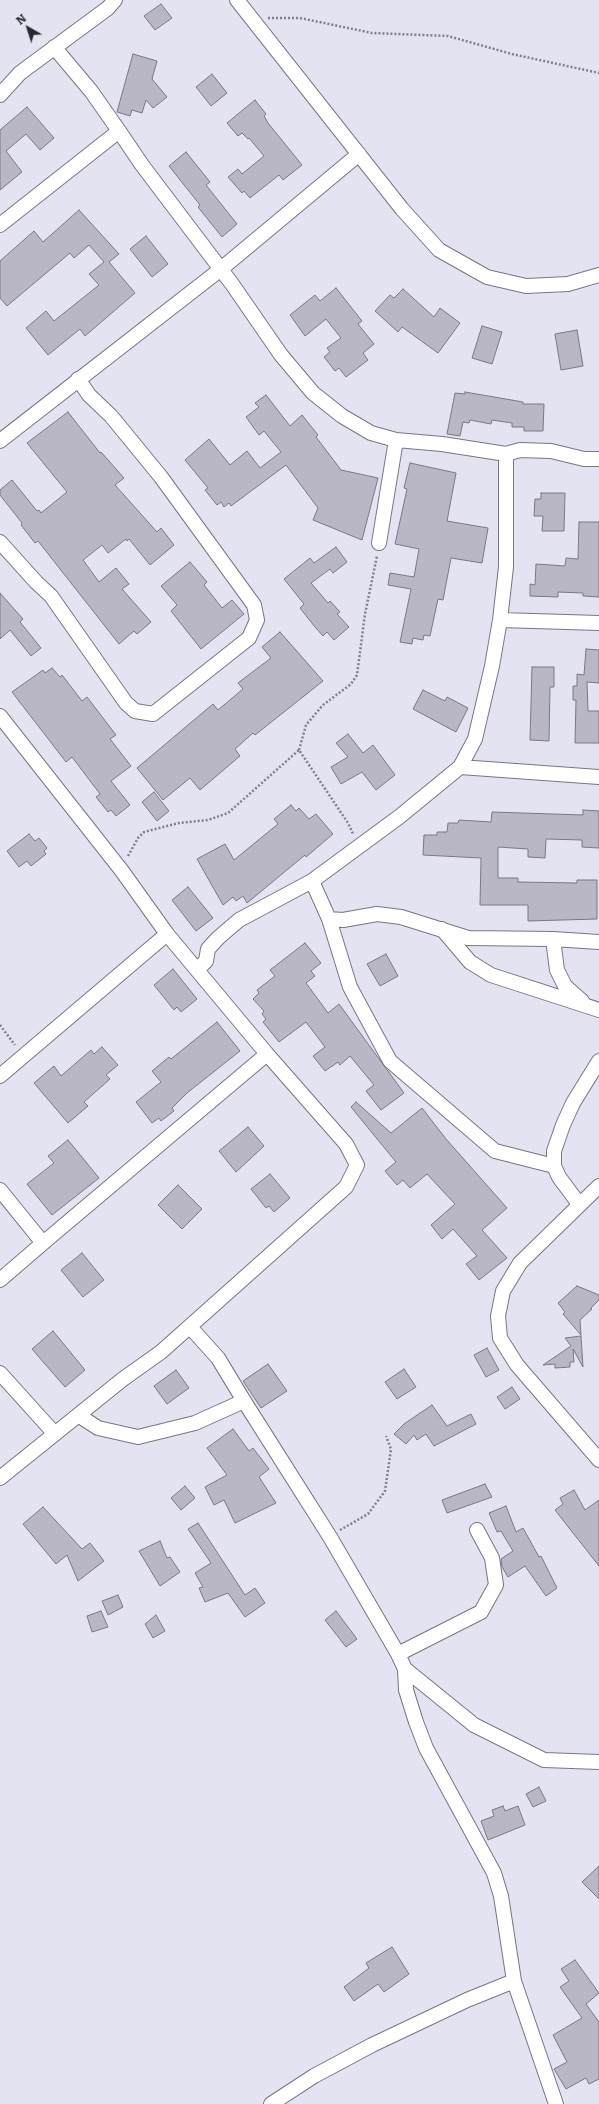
<!DOCTYPE html>
<style>
body{margin:0}
#map{position:relative;width:599px;height:2104px;overflow:hidden;background:#e4e3f2;font-family:Literata,serif}
canvas{display:block}
.north{position:absolute;left:8px;top:8px;width:40px;height:40px;-webkit-text-stroke:3px #e4e3f2;paint-order:stroke;rotate:321deg;font-size:11px;font-weight:700;line-height:16px;text-align:center;color:#28282d}
.north::after{content:'';display:block;margin:auto;width:14px;height:18px;background:#28282d;clip-path:polygon(50% 0,100% 100%,50% 72%,0 100%)}
</style>
<div id="map">
<canvas width="599" height="2104"></canvas>
<div class="north">N</div>
</div>
<script>
const ctx = document.querySelector('canvas').getContext('2d');
ctx.lineJoin = 'round';
function fillPath(path, color) {
  ctx.fillStyle = color;
  ctx.fill(path, 'evenodd');
}
function shape(rows) {
  const path = new Path2D();
  for (const r of rows) {
    path.moveTo(r[0], r[1]);
    for (let i = 2; i < r.length; i += 2) path.lineTo(r[i], r[i + 1]);
  }
  return path;
}
function strokePath(path, color, width, dash) {
  ctx.strokeStyle = color;
  ctx.lineWidth = width;
  ctx.lineCap = dash ? 'butt' : 'round';
  ctx.setLineDash(dash || []);
  ctx.stroke(path);
}
const building = shape([
 [161,4,172,18,155,30,144,16,161,4],
 [133,54,157,61,152,79,167,97,153,108,146,100,142,113,132,110,130,116,117,112,133,54],
 [212,74,227,93,211,106,196,87,212,74],
 [255,100,266,114,264,116,268,123,302,165,283,180,279,175,250,198,244,191,242,193,228,177,238,169,242,174,264,156,249,138,248,139,242,133,238,136,227,123,255,100],
 [27,107,54,138,40,150,26,134,6,151,22,172,0,190,0,130,27,107],
 [186,152,210,182,206,185,237,224,222,237,198,207,200,205,169,166,186,152],
 [79,210,119,254,109,262,135,293,85,336,80,329,48,355,26,328,46,311,54,321,99,285,89,274,104,262,89,245,74,258,70,253,7,306,0,298,0,261,34,231,43,242,79,210],
 [146,236,168,264,152,277,130,249,146,236],
 [336,288,362,321,358,324,374,344,363,353,368,360,346,377,339,368,335,371,324,357,330,352,327,348,341,338,326,319,305,336,290,315,315,295,320,301,336,288],
 [403,289,434,317,440,308,460,323,438,353,402,327,398,332,375,311,390,295,394,298,403,289],
 [482,326,502,332,492,364,472,358,482,326],
 [577,330,583,366,561,370,555,334,577,330],
 [465,392,523,402,523,404,544,404,543,431,524,431,524,427,512,427,512,423,492,420,491,424,470,420,469,423,463,422,460,436,447,434,455,393,465,394,465,392],
 [266,395,290,426,302,415,318,435,316,437,341,470,378,478,362,540,313,520,318,508,286,465,231,506,229,503,224,507,221,502,217,505,205,490,208,488,185,460,209,439,230,465,247,451,260,468,281,452,264,431,259,435,246,417,259,407,255,403,266,395],
 [68,412,100,453,101,452,124,478,115,485,157,532,161,528,174,545,150,565,129,539,127,541,126,539,108,553,102,545,83,560,99,582,116,568,129,584,122,589,151,622,137,634,134,631,119,644,38,541,35,543,21,525,22,523,0,495,0,490,12,480,37,511,39,510,41,513,67,492,27,443,68,412],
 [410,463,456,473,447,521,488,528,482,563,451,558,443,600,438,599,430,636,424,635,423,640,413,638,412,644,400,642,411,589,388,585,390,573,414,577,419,549,395,544,407,489,404,488,410,463],
 [541,493,565,493,564,531,542,531,543,516,534,516,535,499,541,499,541,493],
 [579,522,599,522,599,597,583,596,583,593,558,592,558,597,530,596,530,584,535,585,536,564,565,566,566,558,578,559,579,522],
 [336,547,347,562,333,573,330,569,311,583,328,603,330,601,340,612,337,614,349,627,334,640,327,632,323,636,315,627,300,608,304,604,284,579,310,558,314,563,336,547],
 [190,562,207,582,204,585,222,608,232,600,244,614,201,649,171,611,177,605,161,586,190,562],
 [0,593,23,619,20,622,41,648,31,656,10,630,0,639,0,593],
 [280,632,323,681,255,735,253,733,235,749,240,756,200,790,190,778,163,800,137,768,213,704,218,710,243,689,238,683,271,658,262,647,280,632],
 [586,649,599,650,599,683,587,682,588,711,599,711,599,743,575,743,576,700,573,700,573,686,577,686,577,674,584,675,586,649],
 [532,667,554,667,554,687,550,687,549,741,530,740,532,667],
 [52,668,60,677,62,675,82,701,87,697,116,735,110,739,131,766,111,781,130,805,116,816,111,810,108,812,96,797,100,794,72,757,66,762,12,692,43,670,45,673,52,668],
 [423,690,445,701,447,697,468,708,456,732,413,709,423,690],
 [348,734,363,753,373,745,395,775,376,790,362,772,341,784,331,767,348,757,336,743,348,734],
 [154,792,169,811,157,821,142,802,154,792],
 [291,805,296,811,299,808,309,819,316,814,333,834,306,857,305,855,247,903,243,896,236,901,233,897,223,905,197,859,225,844,234,860,278,824,274,819,291,805],
 [583,810,599,811,599,848,582,847,582,840,546,839,545,858,528,857,528,849,498,847,498,878,518,878,518,882,577,883,577,880,597,880,597,919,528,921,528,905,480,905,481,858,423,855,424,835,437,835,437,832,447,832,448,823,458,823,459,820,491,822,492,812,583,815,583,810],
 [29,834,35,841,39,838,47,848,44,851,46,854,31,866,27,861,19,867,7,851,29,834],
 [188,887,213,918,196,931,172,900,188,887],
 [305,943,321,963,311,971,315,976,306,983,328,1013,339,1004,404,1093,381,1110,366,1091,374,1085,350,1056,340,1065,338,1062,325,1071,313,1056,325,1047,306,1022,279,1042,263,1022,266,1019,262,1014,264,1011,253,999,259,993,257,990,275,976,270,970,305,943],
 [386,954,398,976,380,986,367,964,386,954],
 [173,969,197,999,181,1012,177,1007,174,1010,154,985,173,969],
 [217,1022,240,1051,187,1093,172,1108,174,1111,161,1121,159,1118,152,1123,136,1102,161,1082,152,1071,169,1057,171,1059,217,1022],
 [102,1047,118,1065,106,1075,110,1079,84,1102,88,1106,68,1123,34,1083,54,1066,61,1076,91,1050,94,1054,102,1047],
 [356,1102,391,1133,422,1108,446,1139,507,1208,482,1230,507,1258,479,1280,466,1264,477,1256,453,1229,442,1239,431,1225,455,1204,427,1174,410,1188,403,1180,397,1185,385,1171,396,1162,351,1107,356,1102],
 [248,1127,264,1146,236,1172,219,1151,248,1127],
 [68,1140,99,1178,52,1215,27,1184,54,1163,48,1156,68,1140],
 [270,1174,290,1198,274,1212,269,1206,266,1208,251,1189,270,1174],
 [178,1185,202,1209,182,1229,158,1205,178,1185],
 [82,1253,104,1280,83,1297,61,1270,82,1253],
 [577,1286,599,1295,599,1300,591,1308,592,1309,580,1320,581,1335,563,1314,565,1312,558,1303,577,1286],
 [53,1331,85,1370,65,1387,32,1349,53,1331],
 [581,1336,583,1367,573,1349,574,1362,570,1362,570,1367,555,1368,555,1364,543,1365,571,1346,565,1338,581,1336],
 [487,1348,499,1370,486,1377,474,1355,487,1348],
 [268,1364,287,1391,261,1408,243,1381,268,1364],
 [404,1369,416,1387,397,1399,385,1382,404,1369],
 [176,1370,189,1388,167,1404,154,1386,176,1370],
 [512,1387,520,1399,505,1409,497,1397,512,1387],
 [432,1405,447,1426,471,1414,476,1424,434,1446,426,1434,417,1440,414,1435,406,1444,394,1434,404,1424,432,1405],
 [233,1429,249,1451,253,1448,269,1469,259,1477,276,1503,235,1523,224,1500,214,1505,205,1487,227,1475,207,1448,233,1429],
 [485,1484,492,1497,447,1513,442,1500,485,1484],
 [185,1486,195,1498,181,1510,171,1498,185,1486],
 [574,1490,585,1510,599,1500,599,1566,555,1510,563,1504,560,1498,574,1490],
 [506,1506,516,1532,523,1528,539,1557,541,1556,557,1588,546,1596,525,1566,508,1577,502,1567,501,1559,513,1551,501,1531,497,1532,489,1513,506,1506],
 [43,1507,82,1549,90,1543,104,1561,78,1581,67,1555,56,1564,23,1524,43,1507],
 [198,1523,245,1595,255,1588,265,1603,245,1617,228,1593,205,1602,199,1588,203,1587,195,1573,211,1563,188,1529,198,1523],
 [160,1541,167,1558,170,1557,180,1572,160,1586,139,1551,160,1541],
 [118,1595,123,1607,108,1615,102,1601,118,1595],
 [101,1611,108,1627,92,1632,87,1616,101,1611],
 [336,1611,357,1639,346,1647,325,1620,336,1611],
 [156,1615,165,1631,153,1638,145,1624,156,1615],
 [539,1787,546,1801,533,1807,526,1794,539,1787],
 [503,1806,505,1811,518,1806,525,1825,488,1840,481,1821,494,1816,492,1810,503,1806],
 [599,1866,599,1899,582,1882,599,1866],
 [392,1947,409,1974,384,1992,378,1984,354,2001,344,1987,369,1968,366,1963,392,1947],
 [575,1960,599,1993,586,2004,599,2022,599,2079,589,2084,586,2078,566,2089,554,2069,567,2062,553,2035,582,2018,560,1987,569,1981,561,1969,575,1960]
]);
fillPath(building, '#b9b7c5');
strokePath(building, '#7a7886', 1);
const minor = shape([
 [237,0,402,209,439,250,487,277,526,286,568,284,599,275],
 [0,95,20,73,108,8,115,0],
 [119,131,142,165,232,284,281,355,313,393,342,416,371,433,396,440,442,444,506,454,520,450,551,451,584,459,599,459],
 [0,225,119,131,91,91,54,47],
 [0,441,221,269,359,154],
 [0,542,36,582,51,596,126,703,135,711,153,714,249,638,257,620,254,605,161,477,111,416,89,395,78,379],
 [379,543,396,440],
 [500,620,599,623],
 [0,716,122,871,167,934,267,1054,346,1144,357,1165,346,1187,161,1352,123,1379,0,1478],
 [460,767,599,777],
 [312,881,329,919,350,987,390,1061,495,1151,554,1166,554,1151,563,1125,573,1103,599,1061],
 [329,919,343,920,377,914,401,917,468,938,553,939,599,942],
 [442,929,470,962,491,975,599,1010],
 [553,939,557,970,565,986,582,1001],
 [197,970,206,961,208,949,218,938,239,920,312,881,399,817,460,767,475,739,492,666,500,620,506,567,506,454],
 [0,1076,167,934],
 [554,1166,559,1177,579,1204],
 [599,1186,520,1263,503,1291,498,1316,500,1338,517,1365,599,1460],
 [0,1190,43,1243,267,1054],
 [0,1280,43,1243],
 [190,1327,218,1358,244,1401,330,1537,398,1654,405,1669,406,1690,416,1722,426,1748,494,1873,501,1896,514,1981,556,2104],
 [0,1373,55,1434],
 [78,1415,98,1428,138,1437,195,1423,244,1401],
 [398,1654,481,1612,496,1585,492,1558,477,1530],
 [405,1669,474,1725,544,1760,599,1762],
 [271,2104,314,2076,372,2045,467,2000,514,1981]
]);
strokePath(minor, '#787683', 16);
strokePath(shape([
 [268,18,300,18,372,33,448,36,512,54,599,73],
 [299,750,306,725,323,705,351,684,357,675,365,614,377,556],
 [128,856,138,838,144,832,179,823,208,820,228,813,299,750,348,823,353,834],
 [0,1025,15,1045],
 [340,1530,368,1514,385,1491,391,1449,386,1436]
]), '#81808a', 2.5, [2, 2]);
strokePath(minor, '#fff', 14);
</script>
